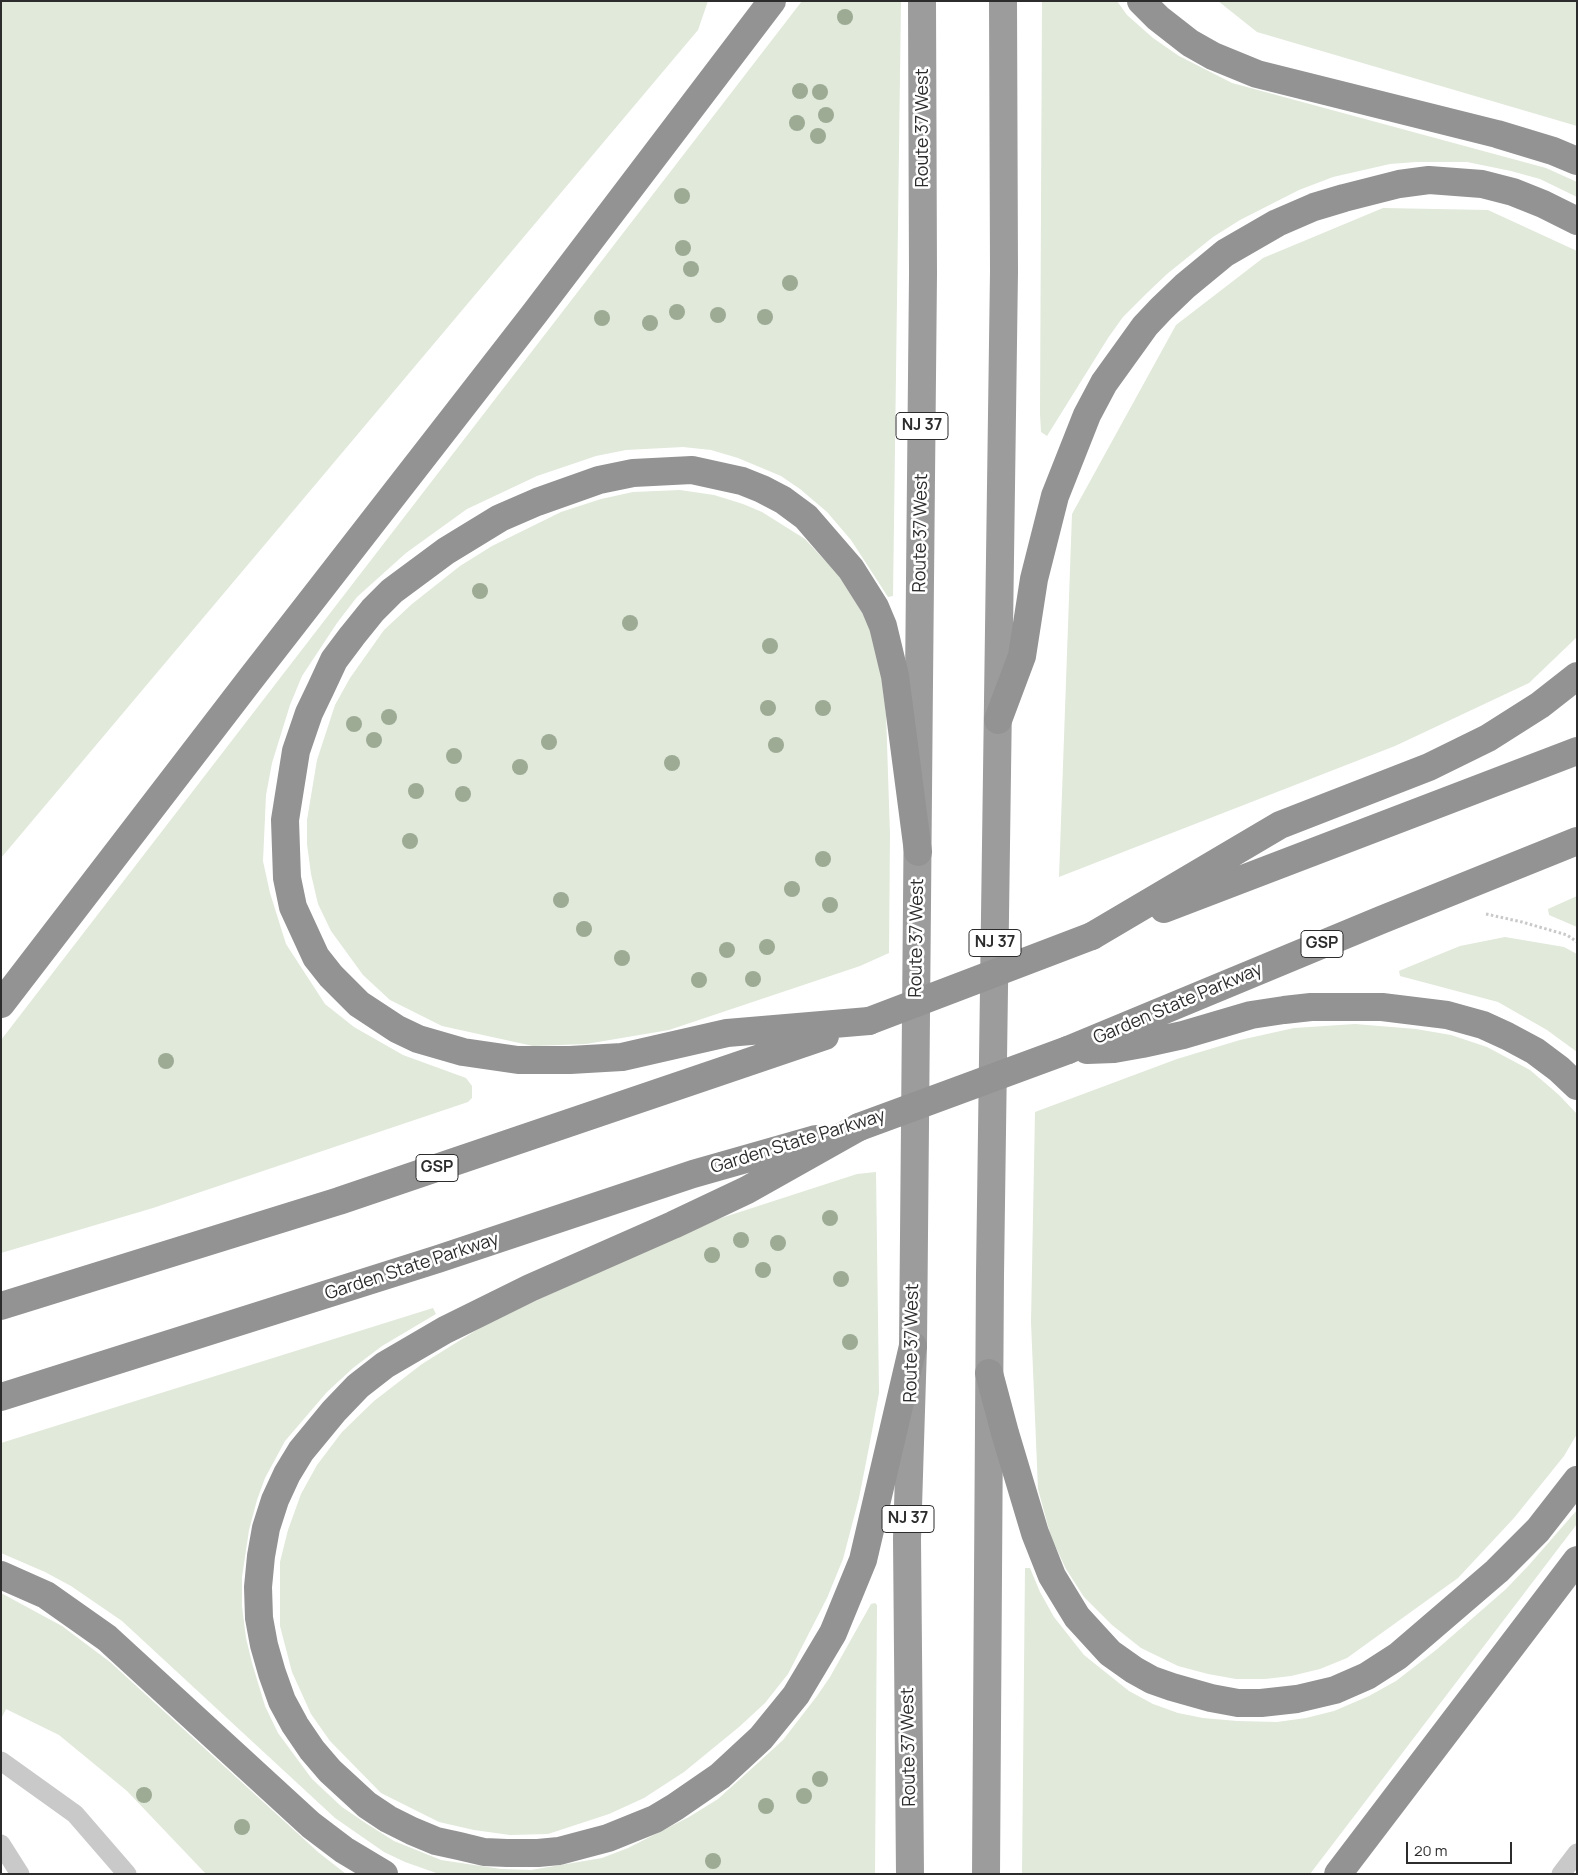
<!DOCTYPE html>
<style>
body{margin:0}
#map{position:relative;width:1578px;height:1875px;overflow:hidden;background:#fff;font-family:Manrope,sans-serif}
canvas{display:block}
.frame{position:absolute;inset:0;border:2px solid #2c2c2c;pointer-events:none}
.scale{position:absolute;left:1406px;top:1842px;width:106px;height:22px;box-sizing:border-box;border:2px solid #2c2c2c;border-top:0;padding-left:6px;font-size:15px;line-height:18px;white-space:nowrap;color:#2c2c2c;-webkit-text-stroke:4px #fff;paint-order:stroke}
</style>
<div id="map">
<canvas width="1578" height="1875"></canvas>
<div class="frame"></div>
<div class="scale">20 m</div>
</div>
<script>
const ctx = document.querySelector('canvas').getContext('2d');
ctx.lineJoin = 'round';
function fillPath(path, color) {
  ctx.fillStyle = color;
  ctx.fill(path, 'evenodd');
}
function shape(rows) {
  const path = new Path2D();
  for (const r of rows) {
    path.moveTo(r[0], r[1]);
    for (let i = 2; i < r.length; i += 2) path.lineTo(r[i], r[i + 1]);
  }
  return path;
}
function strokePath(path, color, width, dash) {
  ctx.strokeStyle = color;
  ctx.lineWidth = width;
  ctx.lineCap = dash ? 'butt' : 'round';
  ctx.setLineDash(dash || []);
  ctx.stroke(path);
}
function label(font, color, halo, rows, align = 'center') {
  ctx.font = font + ' Manrope,sans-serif';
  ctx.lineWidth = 5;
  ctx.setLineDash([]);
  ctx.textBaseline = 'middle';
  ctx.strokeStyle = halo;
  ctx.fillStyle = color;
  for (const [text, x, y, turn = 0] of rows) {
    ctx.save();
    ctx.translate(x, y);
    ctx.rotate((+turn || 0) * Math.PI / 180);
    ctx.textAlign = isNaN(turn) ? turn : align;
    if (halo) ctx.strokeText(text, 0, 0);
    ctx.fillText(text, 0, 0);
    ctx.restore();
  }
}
fillPath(shape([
 [1,1,708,1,698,30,1,858],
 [802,1,901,1,893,596,888,597,851,540,827,512,800,489,781,476,738,458,711,450,683,447,626,450,596,456,537,476,467,509,406,553,357,597,337,623,302,676,290,705,272,763,266,795,263,861,270,893,286,944,325,1004,354,1027,403,1055,466,1078,472,1086,472,1098,468,1102,153,1208,1,1253,1,1040],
 [1042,1,1117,1,1127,15,1153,38,1179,56,1232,83,1546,168,1577,182,1577,197,1540,179,1511,171,1467,162,1416,162,1390,164,1333,177,1299,190,1240,220,1213,237,1167,274,1147,293,1123,317,1108,338,1047,436,1041,432,1040,414],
 [1218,1,1577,1,1577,126,1257,32],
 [1383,208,1488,210,1577,251,1577,637,1529,683,1395,746,1059,877,1072,514,1176,325,1263,258],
 [680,490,714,495,743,504,762,512,805,539,843,580,869,625,882,680,886,714,890,834,889,953,860,966,669,1030,586,1044,533,1046,442,1026,390,1000,363,975,331,931,318,904,311,874,307,844,307,820,317,760,335,705,350,678,384,630,412,604,460,566,492,546,561,512,601,499,633,492],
 [1577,896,1577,927,1549,915,1548,909],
 [1505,937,1564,947,1577,954,1577,1052,1547,1030,1498,1002,1400,976,1399,971,1406,968,1460,946],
 [1355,1024,1416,1029,1451,1035,1487,1047,1530,1070,1559,1095,1577,1114,1577,1434,1564,1456,1514,1518,1458,1578,1347,1658,1320,1669,1291,1676,1265,1679,1236,1679,1208,1674,1178,1666,1141,1648,1112,1625,1084,1597,1066,1569,1051,1537,1038,1489,1031,1322,1035,1112,1177,1059,1240,1040,1294,1028],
 [876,1172,879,1393,870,1442,859,1498,843,1559,827,1598,788,1674,765,1703,739,1727,684,1772,644,1798,609,1814,548,1834,510,1835,474,1830,439,1822,381,1793,330,1741,311,1714,292,1672,280,1626,280,1562,288,1530,301,1494,317,1465,342,1432,374,1401,422,1364,491,1321,712,1221,857,1174],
 [433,1308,436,1314,382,1346,353,1368,327,1392,285,1441,265,1478,257,1500,249,1530,242,1577,242,1606,246,1638,252,1663,265,1706,278,1733,312,1779,342,1807,367,1824,394,1841,441,1860,501,1869,531,1870,602,1858,628,1848,689,1817,718,1799,760,1761,783,1740,817,1696,830,1677,871,1604,875,1603,877,1605,875,1874,439,1874,405,1862,384,1852,335,1818,122,1621,71,1586,45,1572,1,1553,1,1443],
 [1577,1510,1577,1524,1310,1874,1022,1874,1025,1568,1030,1568,1040,1592,1054,1617,1084,1655,1129,1691,1153,1704,1178,1713,1203,1718,1237,1721,1277,1722,1306,1718,1334,1711,1369,1696,1396,1681,1436,1650,1506,1589,1529,1565],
 [1,1593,62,1626,110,1662,318,1852,346,1874,206,1874,127,1791,59,1735,6,1709,1,1719]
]), '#e1e9da');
strokePath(shape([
 [1486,914,1522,922,1567,935,1577,942]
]), '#c9c9c9', 3, [2.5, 2.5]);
strokePath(shape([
 [1,1761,75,1814,127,1874],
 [1,1844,20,1874],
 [1561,1874,1577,1853]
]), '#c9c9c9', 19);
strokePath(shape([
 [910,1874,907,1539,913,1346,919,682,923,274,922,1],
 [986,1874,990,1274,1004,271,1003,1]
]), '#9c9c9c', 28);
strokePath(shape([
 [1141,1,1158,18,1190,43,1213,56,1257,74,1497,134,1553,151,1577,161],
 [998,720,1022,656,1034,579,1055,496,1087,415,1104,383,1145,326,1161,309,1185,286,1225,253,1277,223,1314,207,1344,198,1399,184,1429,180,1482,184,1513,192,1543,204,1577,221],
 [1164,909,1577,751],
 [1092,936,1280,825,1429,767,1488,738,1540,705,1577,676],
 [1,1004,249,681,535,313,772,1],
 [869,1021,727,1033,622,1057,570,1060,518,1060,463,1052,418,1039,397,1029,359,1004,331,976,316,957,293,907,287,878,285,820,296,751,309,713,321,688,334,660,352,636,373,610,392,591,446,551,500,518,537,502,599,480,633,473,692,470,742,481,762,489,783,500,806,517,851,569,875,607,883,626,895,676,918,852],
 [1068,1050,1381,920,1577,841],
 [1087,1050,1114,1049,1142,1044,1183,1035,1251,1015,1284,1010,1311,1007,1382,1007,1447,1015,1483,1025,1507,1036,1535,1051,1559,1069,1577,1086],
 [859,1127,747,1190,673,1225,530,1288,445,1330,385,1365,358,1386,334,1411,301,1451,287,1474,275,1500,266,1528,261,1556,258,1587,259,1618,264,1645,272,1673,282,1701,295,1725,312,1750,330,1771,367,1805,388,1819,412,1831,436,1841,459,1846,484,1852,507,1853,538,1853,559,1851,608,1838,655,1819,675,1807,720,1776,761,1738,796,1695,833,1633,863,1560,913,1346],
 [1,1306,339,1201,825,1036],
 [989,1373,1005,1433,1035,1533,1052,1576,1077,1617,1110,1653,1134,1670,1152,1680,1172,1687,1211,1698,1238,1703,1261,1703,1297,1699,1335,1690,1367,1676,1398,1656,1497,1571,1538,1530,1577,1480],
 [1,1397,438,1259,693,1174,816,1139],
 [1,1575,46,1595,107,1638,311,1825,344,1850,384,1874],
 [1338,1874,1577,1560]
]), '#939393', 28);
strokePath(shape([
 [869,1021,1092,936],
 [859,1127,1068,1050]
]), '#939393', 28);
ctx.fillStyle = '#9daa94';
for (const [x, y] of [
 [845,17],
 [800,91],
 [820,92],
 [826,115],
 [797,123],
 [818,136],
 [682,196],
 [683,248],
 [691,269],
 [790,283],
 [677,312],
 [718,315],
 [765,317],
 [602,318],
 [650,323],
 [480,591],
 [630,623],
 [770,646],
 [768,708],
 [823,708],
 [389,717],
 [354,724],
 [374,740],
 [549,742],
 [776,745],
 [454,756],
 [672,763],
 [520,767],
 [416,791],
 [463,794],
 [410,841],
 [823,859],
 [792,889],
 [561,900],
 [830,905],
 [584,929],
 [767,947],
 [727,950],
 [622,958],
 [753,979],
 [699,980],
 [166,1061],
 [830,1218],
 [741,1240],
 [778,1243],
 [712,1255],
 [763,1270],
 [841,1279],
 [850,1342],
 [820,1779],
 [144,1795],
 [804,1796],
 [766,1806],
 [242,1827],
 [713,1861]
]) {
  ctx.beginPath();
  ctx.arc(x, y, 8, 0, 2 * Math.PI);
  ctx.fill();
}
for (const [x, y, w] of [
 [922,426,52],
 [995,943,52],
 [1322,944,42],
 [437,1168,42],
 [908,1519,52]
]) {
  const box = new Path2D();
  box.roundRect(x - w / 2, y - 13.5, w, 27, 4);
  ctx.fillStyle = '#fff';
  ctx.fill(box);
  strokePath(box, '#2c2c2c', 1);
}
label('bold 16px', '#2c2c2c', null, [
 ["NJ 37",922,426],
 ["NJ 37",995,943],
 ["GSP",1322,944],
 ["GSP",437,1168],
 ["NJ 37",908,1519]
]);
label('18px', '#2c2c2c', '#fff', [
 ["Route 37 West",923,128,-90],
 ["Route 37 West",921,533,-89],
 ["Route 37 West",917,938,-89],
 ["Garden State Parkway",1178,1004,-23],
 ["Garden State Parkway",798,1142,-17],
 ["Garden State Parkway",412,1267,-18],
 ["Route 37 West",912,1343,-89],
 ["Route 37 West",909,1747,-91]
]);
</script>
